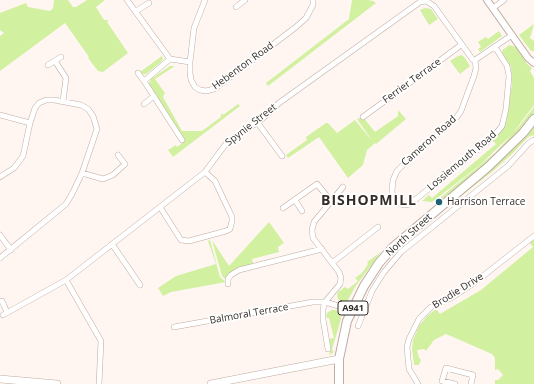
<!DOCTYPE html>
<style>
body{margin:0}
canvas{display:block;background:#fff6f2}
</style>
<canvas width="534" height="384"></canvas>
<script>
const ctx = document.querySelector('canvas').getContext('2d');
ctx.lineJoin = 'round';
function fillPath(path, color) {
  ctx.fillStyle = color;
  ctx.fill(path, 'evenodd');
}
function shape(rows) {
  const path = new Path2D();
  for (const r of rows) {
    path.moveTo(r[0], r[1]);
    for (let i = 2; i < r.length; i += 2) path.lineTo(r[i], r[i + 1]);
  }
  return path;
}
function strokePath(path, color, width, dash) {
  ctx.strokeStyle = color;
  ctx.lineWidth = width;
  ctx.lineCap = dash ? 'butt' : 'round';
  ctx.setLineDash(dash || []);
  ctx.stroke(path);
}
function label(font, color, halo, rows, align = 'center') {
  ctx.font = font + ' "Open Sans",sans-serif';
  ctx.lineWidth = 3.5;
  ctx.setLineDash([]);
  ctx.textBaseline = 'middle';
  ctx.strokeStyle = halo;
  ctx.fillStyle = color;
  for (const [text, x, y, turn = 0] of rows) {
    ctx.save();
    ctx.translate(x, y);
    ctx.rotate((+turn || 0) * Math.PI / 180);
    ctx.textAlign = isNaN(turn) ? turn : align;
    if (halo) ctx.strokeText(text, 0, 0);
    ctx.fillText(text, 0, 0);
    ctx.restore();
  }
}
fillPath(shape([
 [54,0,68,0,73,7,76,7,87,0,105,0,96,7,104,20,109,20,107,22,128,53,103,72,98,71,88,58,89,57,65,23,0,71,0,36,4,33,0,30,0,13,26,3,28,7,50,11,53,8],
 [352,0,368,0,373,1,376,3,268,86,266,83,349,19],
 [425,8,431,9,438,19,429,25,420,10],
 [534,24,530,38,534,41,534,51,531,51,519,35],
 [499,31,502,36,480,52,478,49,481,47,478,42,486,37,488,39],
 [509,45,516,47,527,64,532,68,530,71,534,78,534,105,513,133,481,164,432,202,422,201,429,195,432,198,496,144,493,141,503,129,506,123,512,83,511,67,502,53,503,49,504,49],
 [462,55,465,58,470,66,460,74,450,61,458,56],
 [162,56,163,59,161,62,146,74,143,74,140,72],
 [170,66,175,66,155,79,165,93,163,97,182,131,202,131,221,117,221,115,222,113,223,115,238,104,240,106,173,157,168,150,176,145,177,147,185,141,151,90,149,84,151,79],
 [534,107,534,113,509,145,455,192,440,199,441,197,495,153,521,124],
 [398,110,406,119,376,144,375,143,367,150,363,165,348,178,319,137,288,158,286,155,307,140,306,137,326,123,328,123,337,133,355,120,373,142,357,119,363,117,375,132,398,116],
 [534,125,534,135,528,137,512,154,494,170,422,227,402,246,388,260,396,248],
 [269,222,284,243,278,247,279,252,252,259,253,264,226,280,222,276,212,240,229,266],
 [534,239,534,384,495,384,495,380,498,380,503,375,498,369,495,370,495,358,492,354,446,334,434,340,426,351,424,349,417,350,419,358,421,360,419,365,414,365,412,348,413,340,419,326,427,316,436,309,440,314,481,290,533,247,529,242],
 [210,240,220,277,226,282,171,292,163,296,158,288,176,276,216,264,208,241],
 [381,252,355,287,347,302,345,303,339,301,337,296,338,292,345,287,348,289,358,281,355,278,362,273,368,264,367,262],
 [332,310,336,310,340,314,341,319,333,346,332,350,334,352,329,355,331,348,329,339,334,338,329,318,327,318,326,315,328,312]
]), '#d1f0a0');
const minor = shape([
 [127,0,170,59,190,62],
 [205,0,194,28,190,62,190,73,191,80,195,87,200,90,206,91,214,89,221,84,296,27,306,18,313,5,313,0],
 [236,7,245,0],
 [493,8,504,0],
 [136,11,149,3],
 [495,47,507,66,509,76,506,109,502,126,493,137,476,151,426,191,410,204,405,205,401,204,393,197,392,191,393,180,397,171,415,153,456,118,461,111,474,76,476,68,475,60,512,35],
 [170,59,144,81,182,140],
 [55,61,66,78,63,101],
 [48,65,61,57],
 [138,73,144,81],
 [144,104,154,96],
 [0,115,30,123],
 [363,117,461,45],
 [257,122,282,156],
 [82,173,103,179,113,175,125,164,118,155],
 [0,177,14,168,23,156,30,123,35,108,39,103,46,100,54,100,81,105,88,109,93,116,97,129,82,173,72,194,66,204,0,258],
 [295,200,302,211],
 [160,207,181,240,189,241,226,231,230,229,232,221,232,217,215,181,205,172],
 [283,208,317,184,331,201],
 [0,235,11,250],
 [112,244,140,285],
 [332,263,378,227],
 [66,280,101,341,99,384],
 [228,284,228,279,231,275,239,270,322,249],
 [2,301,7,312],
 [3,315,66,280,205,172,225,145,262,119,279,103,420,2,426,1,434,6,473,60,475,60],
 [358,326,372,291,384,272,401,252,508,166,529,143,534,140],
 [174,327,313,302,325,302,352,310],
 [328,349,323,319,323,309,325,302,340,284,341,278,339,272,313,238,312,230,314,222,343,187],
 [418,384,409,369,407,347,409,339,419,319,431,307,451,298,474,283,534,236],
 [455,384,442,381,446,368,473,375,471,384]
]);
const tertiary = shape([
 [487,0,528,58,534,63]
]);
const secondary = shape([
 [0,379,57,384],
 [211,384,339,359]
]);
const primary = shape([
 [339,384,339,359,347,321,364,286,379,263,393,247,488,167,523,133,534,119]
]);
strokePath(minor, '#bfaba2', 6);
strokePath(tertiary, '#bfaba2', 8);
strokePath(secondary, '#bfaba2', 8);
strokePath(primary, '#bfaba2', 10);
strokePath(minor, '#fff', 5);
strokePath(tertiary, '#fff', 6);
strokePath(secondary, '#fff', 7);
strokePath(primary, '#fff', 8);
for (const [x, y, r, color] of [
 [439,202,4,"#1e6174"]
]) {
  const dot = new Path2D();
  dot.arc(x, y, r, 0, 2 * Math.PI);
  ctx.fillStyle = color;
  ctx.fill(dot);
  strokePath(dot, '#fff', 1.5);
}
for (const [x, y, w] of [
 [353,308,30]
]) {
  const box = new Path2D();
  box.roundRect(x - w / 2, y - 7, w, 14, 3);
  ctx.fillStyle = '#fff';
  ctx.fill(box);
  strokePath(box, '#342c28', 1);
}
label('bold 9px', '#342c28', null, [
 ["A941",353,308]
]);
label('10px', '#342c28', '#fff', [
 ["Hebenton Road",243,66,-36],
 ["Ferrier Terrace",412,81,-36],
 ["Spynie Street",251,125,-38],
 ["Cameron Road",429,141,-42],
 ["Lossiemouth Road",462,161,-40],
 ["North Street",409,235,-42],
 ["Brodie Drive",458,291,-32],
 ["Balmoral Terrace",249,314,-10]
]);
label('10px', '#342c28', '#fff', [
 ["Harrison Terrace",447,202]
], 'left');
ctx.letterSpacing = '1px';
label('bold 14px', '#342c28', '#fff', [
 ["BISHOPMILL",369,201]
]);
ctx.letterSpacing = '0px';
</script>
